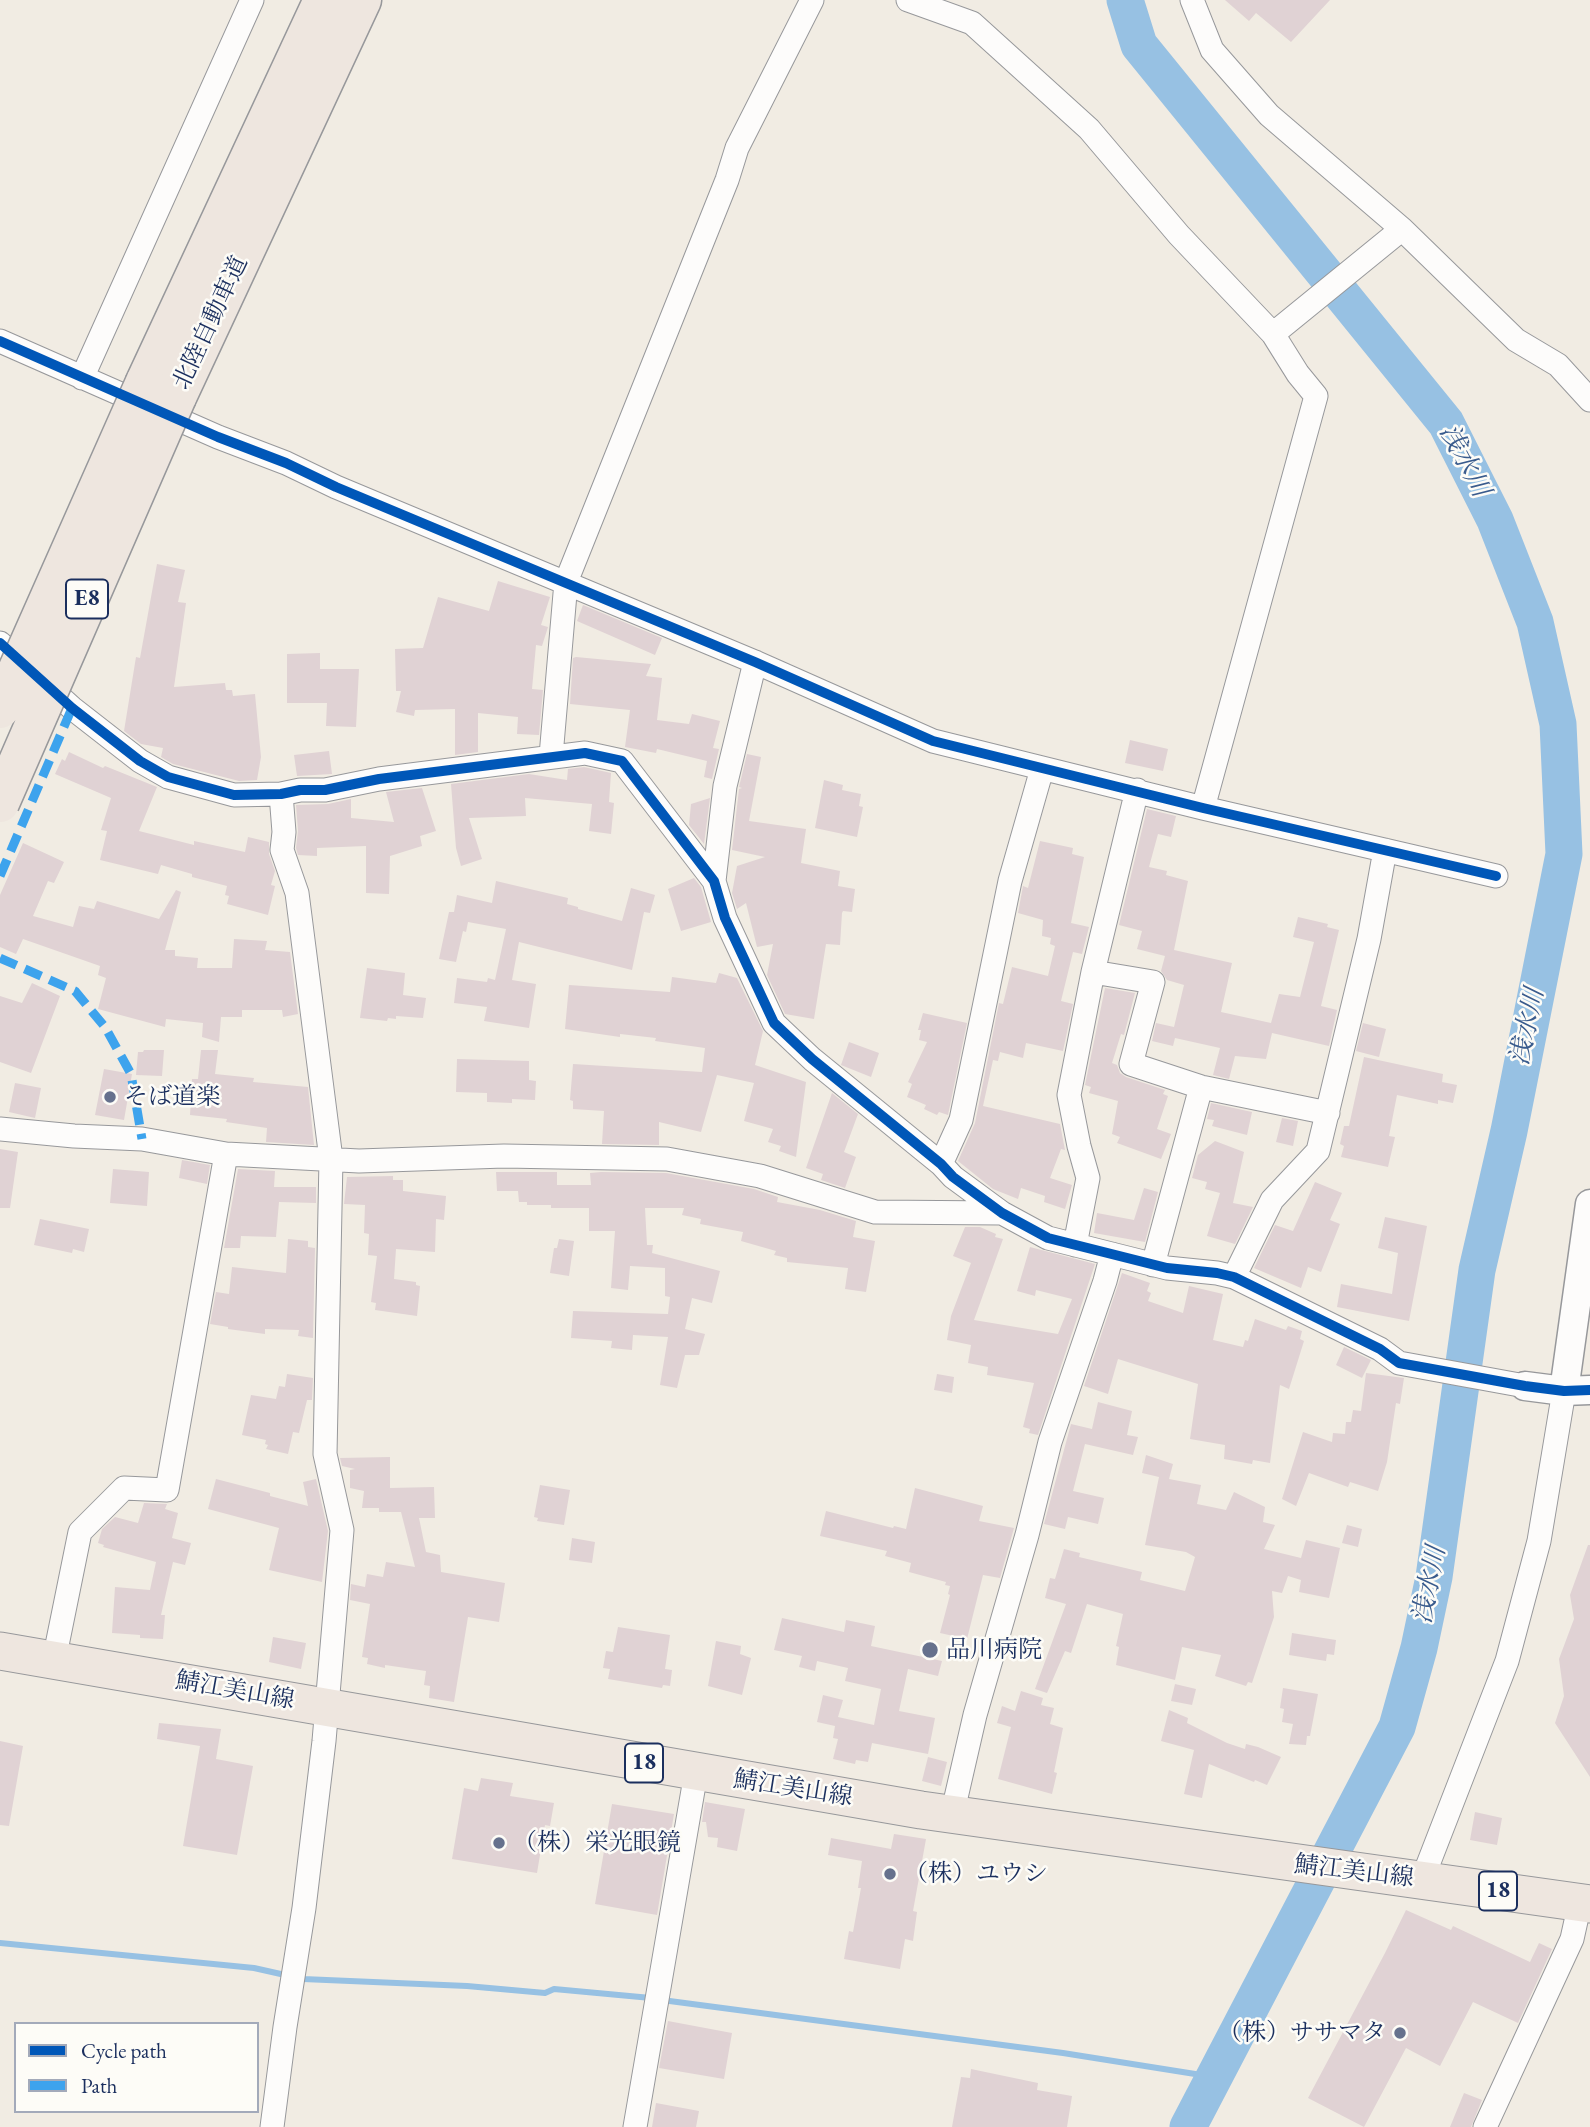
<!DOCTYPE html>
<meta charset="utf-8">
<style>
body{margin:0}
#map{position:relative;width:1590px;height:2127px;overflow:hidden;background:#f1ece3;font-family:"EB Garamond",serif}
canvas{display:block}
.legend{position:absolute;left:14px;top:2022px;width:245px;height:91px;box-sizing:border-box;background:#fdfcf7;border:2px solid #a3aaba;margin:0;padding:9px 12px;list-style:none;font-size:21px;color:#1b2f5e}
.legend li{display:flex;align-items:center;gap:14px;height:35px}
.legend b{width:35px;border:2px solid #a3aaba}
</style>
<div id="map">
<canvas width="1590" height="2127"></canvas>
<ul class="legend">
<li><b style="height:9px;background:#0057b8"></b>Cycle path</li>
<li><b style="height:9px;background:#3da3ed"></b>Path</li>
</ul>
</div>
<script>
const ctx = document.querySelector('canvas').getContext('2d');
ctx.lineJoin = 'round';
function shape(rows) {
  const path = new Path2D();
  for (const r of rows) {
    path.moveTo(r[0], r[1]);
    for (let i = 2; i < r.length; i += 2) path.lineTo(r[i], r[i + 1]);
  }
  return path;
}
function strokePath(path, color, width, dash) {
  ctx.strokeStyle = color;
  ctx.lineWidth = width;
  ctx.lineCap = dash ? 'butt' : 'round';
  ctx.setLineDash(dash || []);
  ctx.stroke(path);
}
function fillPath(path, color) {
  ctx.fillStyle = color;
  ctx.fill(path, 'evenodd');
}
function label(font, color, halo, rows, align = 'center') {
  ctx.font = font + ' "EB Garamond","Noto Serif JP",serif';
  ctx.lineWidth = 5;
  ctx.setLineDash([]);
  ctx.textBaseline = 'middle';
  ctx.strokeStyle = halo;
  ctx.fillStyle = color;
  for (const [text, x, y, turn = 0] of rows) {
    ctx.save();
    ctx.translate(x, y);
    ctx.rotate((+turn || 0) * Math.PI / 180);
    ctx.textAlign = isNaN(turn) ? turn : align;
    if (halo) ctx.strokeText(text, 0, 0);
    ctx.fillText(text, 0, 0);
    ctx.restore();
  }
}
strokePath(shape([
 [0,1943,254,1968,303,1979,467,1986,545,1993,554,1989,651,1998],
 [662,2000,1063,2053,1214,2077]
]), '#97c1e3', 6);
strokePath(shape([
 [1125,0,1139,45,1446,423,1495,520,1535,622,1558,724,1564,854,1509,1131,1477,1270,1434,1577,1419,1648,1397,1727,1188,2127]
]), '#97c1e3', 37);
fillPath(shape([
 [1225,0,1330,0,1291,42,1256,13,1249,21],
 [157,564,185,570,178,602,186,603,174,687,225,683,226,690,232,690,233,696,255,694,261,757,257,780,239,781,173,764,161,757,163,748,141,744,124,731,136,657,140,658],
 [498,581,550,597,541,625,548,627,542,646,536,645,532,689,543,690,539,735,517,734,518,717,478,713,478,752,455,755,455,709,415,710,414,716,396,712,401,691,396,691,395,649,423,648,438,597,489,611],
 [583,605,662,638,655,655,577,621],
 [320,653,320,669,359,669,356,727,326,726,327,703,287,703,287,654],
 [576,657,651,664,646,676,662,678,657,720,689,724,692,714,720,721,713,748,719,749,712,779,704,777,707,761,657,749,656,753,625,747,630,710,570,704,573,658],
 [1130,740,1168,749,1163,771,1125,763],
 [329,751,332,774,297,776,294,755],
 [69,752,103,768,105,766,157,787,139,831,194,845,194,841,245,852,248,837,269,842,269,854,275,871,271,885,275,886,268,915,227,904,229,896,225,895,227,886,192,877,192,874,161,865,158,874,100,860,107,831,101,830,111,798,55,774,62,759,65,761],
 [747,754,761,757,749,821,806,829,801,863,840,871,838,886,855,889,852,912,843,911,842,913,840,945,826,944,814,1019,785,1014,767,975,773,944,757,947,746,903,737,909,732,893,737,866,765,857,732,850,739,789,742,788,739,787],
 [584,767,611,773,609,802,614,803,611,834,589,831,592,804,525,798,526,816,469,818,482,859,461,866,456,848,451,784,529,774,567,780,568,769],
 [824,780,843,785,842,790,861,794,859,806,863,807,857,837,815,828],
 [422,788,436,831,420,836,422,846,390,856,389,894,366,893,366,846,317,848,317,856,298,855,296,848,298,831,296,805,328,804,351,799,351,818,394,822,386,792],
 [710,798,704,844,689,825,691,804],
 [1147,809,1176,816,1171,837,1158,834,1149,867,1167,871,1166,875,1188,881,1174,950,1232,963,1221,1012,1271,1023,1279,994,1300,997,1314,942,1293,937,1298,917,1328,924,1327,927,1339,930,1321,1006,1337,1010,1329,1046,1272,1033,1266,1059,1235,1056,1229,1079,1213,1075,1220,1048,1175,1038,1173,1046,1152,1041,1156,1023,1174,1027,1184,985,1167,980,1161,971,1165,956,1137,949,1142,931,1119,925],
 [1040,841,1073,848,1072,854,1084,857,1071,923,1089,927,1082,954,1073,952,1061,1001,1073,1004,1063,1051,1026,1043,1023,1058,1000,1052,998,1061,993,1060,983,1106,1060,1124,1065,1150,1061,1149,1050,1178,1072,1185,1065,1209,1044,1202,1045,1196,1021,1188,1018,1199,993,1189,958,1161,975,1123,999,1003,1003,1004,1012,967,1048,976,1055,946,1050,944,1051,938,1042,936,1043,920,1018,913,1023,886,1028,888],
 [23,843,64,862,54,883,48,881,33,916,73,927,79,906,94,909,97,901,159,919,176,890,181,892,165,950,175,950,175,956,198,958,197,968,232,968,234,939,267,941,265,950,290,952,298,1014,283,1017,282,1010,242,1010,242,1017,221,1017,219,1042,202,1037,203,1023,166,1019,165,1027,98,1009,106,978,98,975,100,966,23,939,16,954,0,947,0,895],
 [694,878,701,887,711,922,681,931,668,889],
 [496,881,568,898,567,904,578,907,578,909,622,921,631,888,655,895,650,913,644,912,632,970,519,942,512,980,536,984,529,1028,484,1021,487,1007,454,1003,457,978,487,982,488,978,495,980,506,929,468,922,466,932,463,931,456,962,439,959,449,912,454,912,457,895,492,903],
 [367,968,405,973,403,995,426,998,423,1018,396,1016,396,1019,388,1018,387,1021,360,1018],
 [719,973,737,978,763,1031,755,1065,806,1082,796,1157,779,1151,781,1146,768,1142,773,1129,744,1121,754,1083,717,1075,701,1132,659,1122,659,1145,602,1144,604,1111,573,1109,573,1101,570,1100,573,1064,702,1072,705,1048,655,1041,656,1038,620,1034,620,1037,565,1029,569,985,670,992,672,977,716,983],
 [32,983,60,996,31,1073,0,1062,0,996,22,1003],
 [1105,988,1135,993,1124,1035,1121,1034,1112,1063,1117,1065,1120,1073,1126,1077,1165,1090,1163,1094,1168,1096,1157,1129,1171,1134,1161,1159,1117,1143,1120,1137,1112,1134,1118,1101,1089,1093,1091,1087,1085,1085],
 [923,1013,967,1023,948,1115,939,1112,937,1115,924,1109,926,1105,907,1097,912,1084,908,1082,927,1042,919,1040,921,1030,918,1030],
 [1363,1023,1386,1029,1379,1057,1356,1051],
 [849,1042,879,1053,871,1077,841,1065],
 [144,1050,164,1050,162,1076,136,1075,138,1052,143,1052],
 [201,1050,218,1050,215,1074,254,1078,253,1082,308,1087,314,1145,266,1142,267,1128,226,1122,227,1119,190,1115,192,1079,198,1079],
 [1364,1057,1443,1074,1442,1082,1457,1085,1453,1103,1438,1100,1438,1104,1397,1095,1389,1136,1395,1137,1388,1167,1341,1157,1344,1146,1340,1144,1344,1126,1349,1126],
 [457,1059,529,1061,529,1080,536,1081,535,1100,512,1099,512,1103,487,1102,487,1093,456,1092],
 [104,1069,132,1074,124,1120,95,1115],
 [15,1083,41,1088,35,1118,9,1112],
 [832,1093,858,1114,844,1152,856,1157,845,1188,821,1180,823,1174,806,1168],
 [1211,1103,1252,1112,1247,1135,1212,1126,1214,1120,1207,1119],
 [1282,1118,1298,1121,1293,1146,1276,1142],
 [1215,1141,1244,1152,1233,1203,1253,1207,1235,1244,1207,1236,1220,1193,1205,1189,1207,1182,1192,1178,1198,1155],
 [0,1149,18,1152,10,1208,0,1208],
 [182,1160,210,1165,207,1184,179,1178],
 [113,1169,149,1172,147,1206,110,1203],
 [238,1169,275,1171,274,1187,316,1187,316,1203,279,1202,276,1237,241,1236,240,1248,224,1248],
 [496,1172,557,1172,557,1185,591,1185,590,1173,601,1172,666,1173,754,1189,778,1197,777,1202,820,1210,856,1221,853,1237,875,1241,866,1292,845,1289,848,1268,787,1262,787,1258,774,1255,776,1251,741,1241,743,1232,700,1224,701,1219,682,1215,684,1208,645,1208,647,1245,653,1245,652,1253,720,1271,712,1303,692,1298,685,1329,705,1334,699,1355,685,1355,677,1388,660,1385,668,1337,633,1335,632,1350,611,1348,612,1341,571,1338,573,1311,668,1314,670,1297,665,1296,665,1268,630,1266,628,1290,611,1288,615,1231,589,1231,589,1208,551,1208,551,1205,527,1205,527,1202,519,1202,518,1191,497,1191],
 [393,1176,393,1180,403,1180,403,1191,446,1196,444,1220,436,1219,435,1252,396,1249,394,1279,416,1282,416,1285,420,1286,417,1316,375,1310,376,1303,371,1302,377,1256,368,1255,369,1234,364,1233,365,1205,344,1204,347,1177],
 [1315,1182,1342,1193,1330,1220,1340,1224,1321,1272,1308,1267,1301,1288,1254,1268,1275,1225,1293,1231],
 [1144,1188,1158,1192,1145,1242,1094,1233,1097,1213,1134,1220],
 [1385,1217,1427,1226,1409,1321,1337,1307,1341,1284,1392,1294,1398,1253,1378,1248],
 [40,1219,89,1229,84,1252,73,1249,72,1253,34,1245],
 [965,1227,980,1227,996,1234,995,1237,1003,1239,974,1320,1058,1334,1072,1299,1036,1290,1035,1296,1017,1291,1030,1247,1095,1264,1038,1435,1029,1433,1030,1429,1023,1427,1034,1383,987,1375,988,1367,968,1363,971,1345,947,1340,951,1316,971,1263,953,1256],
 [288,1239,308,1241,308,1247,315,1248,313,1338,298,1336,299,1330,265,1329,265,1334,228,1329,228,1327,210,1324,216,1292,229,1294,232,1267,286,1273],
 [559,1239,574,1241,569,1276,550,1273,554,1248,557,1248],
 [1122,1273,1150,1283,1147,1291,1151,1293,1148,1301,1183,1313,1189,1286,1223,1294,1213,1340,1243,1347,1245,1340,1248,1341,1255,1319,1286,1330,1288,1326,1302,1331,1300,1339,1304,1341,1289,1389,1280,1385,1270,1463,1253,1460,1252,1464,1224,1459,1225,1445,1190,1439,1198,1384,1118,1359,1108,1394,1084,1386],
 [1344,1347,1371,1360,1362,1378,1336,1365],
 [1366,1373,1404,1378,1400,1404,1396,1403,1387,1462,1378,1491,1350,1482,1348,1487,1309,1473,1296,1506,1282,1499,1303,1432,1332,1442,1333,1433,1345,1434,1346,1422,1351,1422,1353,1410,1361,1411],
 [287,1374,313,1378,312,1400,307,1400,299,1433,293,1432,288,1454,266,1449,268,1445,265,1444,266,1440,242,1435,251,1395,276,1399,279,1386,285,1387],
 [937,1374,954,1377,952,1393,934,1390],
 [1098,1402,1132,1411,1127,1435,1138,1437,1133,1455,1085,1444,1073,1491,1104,1498,1098,1524,1068,1517,1065,1529,1044,1524,1071,1424,1092,1429],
 [1146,1455,1173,1464,1169,1479,1201,1485,1197,1504,1226,1510,1234,1492,1265,1507,1263,1522,1275,1525,1264,1549,1301,1558,1306,1540,1340,1548,1329,1598,1299,1592,1301,1580,1288,1576,1282,1593,1272,1591,1274,1617,1252,1683,1248,1682,1246,1686,1215,1676,1221,1655,1182,1647,1175,1680,1116,1665,1119,1647,1116,1646,1123,1614,1087,1604,1071,1653,1065,1651,1047,1693,1035,1689,1066,1604,1045,1598,1050,1578,1055,1579,1064,1549,1080,1553,1079,1557,1142,1572,1140,1580,1185,1591,1195,1557,1186,1552,1145,1545,1159,1477,1142,1473],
 [390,1457,390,1488,434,1487,435,1518,419,1518,426,1552,440,1555,441,1572,505,1583,499,1622,468,1617,454,1702,429,1698,430,1686,424,1685,426,1671,385,1665,385,1668,367,1664,368,1658,362,1657,370,1604,350,1600,351,1584,365,1587,367,1574,383,1577,386,1562,415,1567,401,1512,379,1512,379,1508,362,1508,364,1491,350,1488,350,1470,355,1469,342,1466,340,1458],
 [216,1479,270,1493,270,1496,308,1506,303,1482,316,1479,328,1531,322,1582,269,1570,279,1528,208,1509],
 [540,1485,570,1490,564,1525,537,1521,538,1518,534,1517],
 [915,1488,983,1506,979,1521,1014,1528,1000,1578,983,1575,967,1639,940,1633,950,1595,948,1594,950,1586,945,1585,946,1582,909,1572,911,1563,885,1556,887,1551,820,1536,826,1511,893,1528,894,1526,906,1529],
 [144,1503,167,1504,165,1509,178,1513,172,1538,191,1543,185,1565,173,1562,161,1615,165,1615,163,1639,140,1638,140,1635,112,1633,115,1587,150,1590,156,1562,103,1547,104,1545,98,1543,102,1529,115,1517,138,1523],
 [1347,1525,1362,1529,1358,1547,1342,1543],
 [572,1538,595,1542,592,1563,569,1560],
 [1588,1545,1590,1545,1590,1777,1555,1723,1564,1696,1559,1659,1574,1619,1570,1595],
 [782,1618,844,1632,846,1620,875,1626,871,1646,942,1661,938,1676,908,1669,899,1711,935,1718,928,1754,872,1743,868,1762,856,1760,855,1764,833,1759,838,1739,833,1738,835,1726,817,1722,823,1695,843,1700,838,1717,874,1725,881,1689,845,1681,848,1668,817,1661,815,1671,799,1667,802,1656,774,1650],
 [618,1627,670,1635,665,1669,672,1670,670,1686,663,1685,662,1688,608,1679,610,1669,603,1668,606,1651,613,1652],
 [1292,1633,1336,1640,1334,1655,1327,1654,1326,1661,1289,1655],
 [273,1637,306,1643,301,1669,269,1662],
 [716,1641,741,1646,740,1654,751,1658,742,1695,708,1686],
 [1175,1684,1196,1689,1192,1705,1171,1701],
 [1283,1688,1318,1694,1310,1736,1307,1736,1306,1745,1289,1744,1293,1724,1282,1722,1284,1709,1280,1708],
 [1021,1691,1043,1698,1041,1705,1054,1708,1050,1724,1063,1728,1054,1772,1057,1773,1052,1794,998,1779,1011,1727,997,1723,1002,1706,1015,1711],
 [1169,1710,1188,1718,1187,1723,1227,1743,1245,1749,1246,1744,1258,1747,1281,1757,1267,1785,1255,1780,1254,1782,1209,1764,1202,1798,1184,1794,1194,1750,1161,1741],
 [159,1723,221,1729,216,1759,253,1766,237,1855,183,1846,200,1746,157,1739],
 [0,1741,23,1746,9,1826,0,1825],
 [928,1757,947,1762,941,1786,922,1781],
 [481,1778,513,1783,510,1796,554,1803,550,1826,545,1825,537,1873,452,1859,464,1788,478,1791],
 [705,1802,745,1809,737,1851,717,1847,718,1838,708,1837,706,1822,702,1822],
 [612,1804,674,1814,657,1915,595,1904],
 [1475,1812,1502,1818,1497,1845,1470,1840],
 [894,1834,926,1839,913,1911,917,1912,913,1941,905,1939,900,1969,844,1959,849,1931,853,1932,861,1888,858,1888,862,1861,828,1855,831,1838,891,1849],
 [1406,1910,1451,1930,1453,1926,1530,1962,1539,1943,1552,1949,1518,2023,1473,2002,1440,2066,1406,2048,1364,2127,1308,2098,1385,1953],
 [668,2021,732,2033,724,2079,659,2068],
 [971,2069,1038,2083,1037,2090,1072,2096,1067,2127,952,2127,961,2077,970,2078],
 [1464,2093,1482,2100,1471,2127,1450,2127],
 [656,2103,699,2111,696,2127,652,2127]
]), '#e0d2d4');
const minor = shape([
 [908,0,972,23,1089,129,1179,235,1273,334,1298,374,1316,396,1203,808],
 [1192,0,1212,50,1269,115,1402,229,1516,340,1558,365,1590,400],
 [1273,334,1402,229],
 [0,341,218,437,286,463,336,487,755,662,933,741,1203,808,1496,876],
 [82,378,252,0],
 [0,643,72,708,140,761,168,777,234,795,281,794,300,790,325,790,379,779,585,753,622,761,714,881,725,918,774,1023,812,1059,941,1164,953,1177,1002,1213,1048,1238,1167,1268,1217,1273,1234,1277,1380,1349,1399,1363,1525,1386],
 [551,756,566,582,727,180,737,148,812,0],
 [714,881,725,786,755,662],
 [1093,972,1153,982,1131,1064,1201,1087,1328,1113],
 [0,1129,74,1136,142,1139,226,1154,359,1161,504,1156,667,1159,760,1176,875,1212,1002,1213],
 [941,1164,961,1120,1010,881,1042,769],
 [1075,1245,1088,1178,1079,1146,1069,1095,1093,972,1137,790],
 [1153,1265,1201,1087],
 [1234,1277,1272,1200,1318,1151,1369,939,1385,850],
 [54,1660,80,1532,124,1488,167,1490,226,1154],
 [952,1815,975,1715,1027,1535,1050,1442,1105,1281,1112,1254],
 [1422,1880,1507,1661,1539,1541,1564,1391],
 [272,2127,285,2027,304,1908,324,1741,342,1530,325,1454,331,1159,297,893,282,850,284,832,281,794],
 [635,2127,696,1773],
 [1485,2127,1572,1939,1580,1903]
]);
const tertiary = shape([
 [1525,1386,1564,1391,1590,1390],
 [1564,1391,1590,1204]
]);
const primary = shape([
 [0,1651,921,1810,1590,1904]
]);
const motorway = shape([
 [145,382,323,0],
 [177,397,362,0]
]);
strokePath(minor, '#97989b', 25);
strokePath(tertiary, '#97989b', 31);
strokePath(primary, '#97989b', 39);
strokePath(motorway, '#97989b', 41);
strokePath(minor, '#fdfcfb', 23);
strokePath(tertiary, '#fdfcfb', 28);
strokePath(primary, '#eee6df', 37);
strokePath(motorway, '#eee6df', 38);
const motorwayBridge = shape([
 [0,709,145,382],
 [0,803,177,397]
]);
strokePath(motorwayBridge, '#97989b', 41, []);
strokePath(motorwayBridge, '#eee6df', 38);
strokePath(shape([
 [0,876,72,708],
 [0,958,75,991,105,1027,131,1074,142,1139]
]), '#3da3ed', 9, [18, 9]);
strokePath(shape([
 [0,341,218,437,286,463,336,487,755,662,933,741,1203,808,1496,876],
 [0,643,72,708,140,761,168,777,234,795,281,794,300,790,325,790,379,779,585,753,622,761,714,881,725,918,774,1023,812,1059,941,1164,953,1177,1002,1213,1048,1238,1167,1268,1217,1273,1234,1277,1380,1349,1399,1363,1525,1386,1564,1391,1590,1390]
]), '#0057b8', 10);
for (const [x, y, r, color] of [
 [110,1097,7,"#66718d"],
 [930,1650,9,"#66718d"],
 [499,1843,7,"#66718d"],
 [890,1874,7,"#66718d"],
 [1400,2033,7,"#66718d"]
]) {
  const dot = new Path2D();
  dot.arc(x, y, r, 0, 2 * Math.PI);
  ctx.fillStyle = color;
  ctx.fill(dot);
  strokePath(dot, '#fdfcf7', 2.5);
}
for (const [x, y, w] of [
 [87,599,42],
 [644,1763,38],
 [1498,1891,38]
]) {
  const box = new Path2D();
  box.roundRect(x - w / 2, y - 19.5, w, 39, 5);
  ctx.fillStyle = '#fdfcf7';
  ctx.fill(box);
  strokePath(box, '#1b2f5e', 2);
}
label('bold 23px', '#1b2f5e', null, [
 ["E8",87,599],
 ["18",644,1763],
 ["18",1498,1891]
]);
label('24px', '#1b2f5e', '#fdfcf7', [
 ["北陸自動車道",211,323,-65],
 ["鯖江美山線",235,1691,10],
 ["鯖江美山線",793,1789,9],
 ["鯖江美山線",1354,1872,7]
]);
label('24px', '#1b2f5e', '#fdfcf7', [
 ["そば道楽",124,1097],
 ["品川病院",946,1650],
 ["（株）栄光眼鏡",513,1843],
 ["（株）ユウシ",904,1874],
 ["（株）ササマタ",1386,2033,"right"]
], 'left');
label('italic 26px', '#395b8d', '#fdfcf7', [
 ["浅水川",1464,461,62],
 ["浅水川",1528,1027,-78],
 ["浅水川",1430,1585,-79]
]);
</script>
